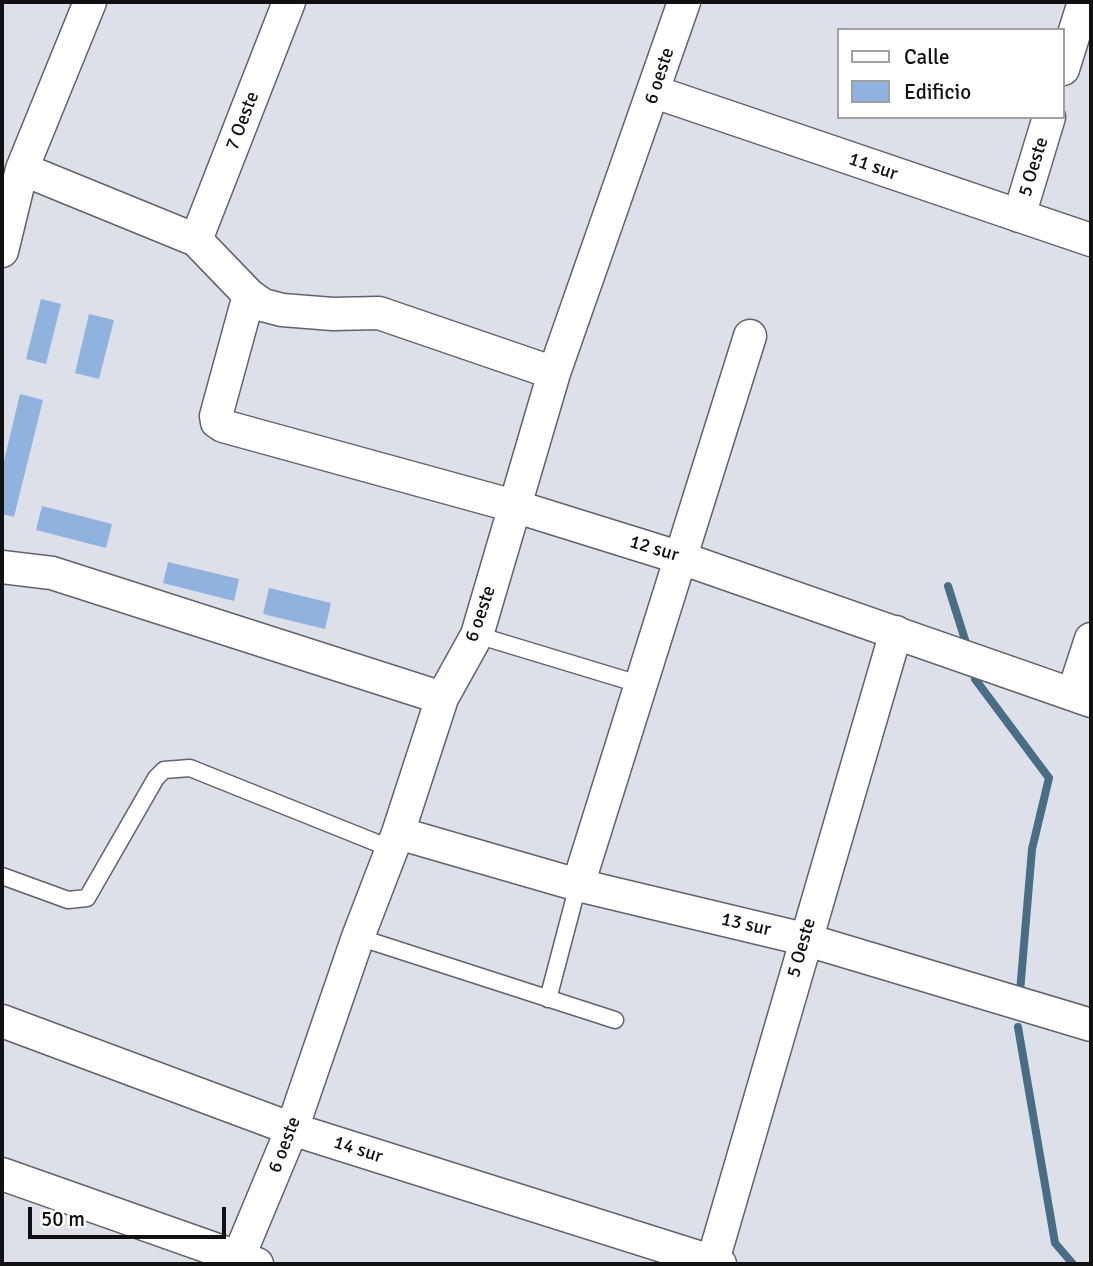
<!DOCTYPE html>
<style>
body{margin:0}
#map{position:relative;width:1093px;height:1266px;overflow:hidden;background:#dee0e9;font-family:Signika,sans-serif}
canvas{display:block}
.frame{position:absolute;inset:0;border:4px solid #111114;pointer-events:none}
.legend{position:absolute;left:837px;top:28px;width:228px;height:91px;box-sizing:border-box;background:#fff;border:2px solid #a0a0a1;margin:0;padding:9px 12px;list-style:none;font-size:21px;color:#111114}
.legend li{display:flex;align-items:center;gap:14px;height:35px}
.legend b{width:35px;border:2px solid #a0a0a1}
.scale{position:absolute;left:28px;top:1207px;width:198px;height:32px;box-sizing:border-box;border:4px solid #111114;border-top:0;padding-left:9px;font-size:21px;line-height:24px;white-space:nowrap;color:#111114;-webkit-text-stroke:5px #fff;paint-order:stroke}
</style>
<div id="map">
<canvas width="1093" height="1266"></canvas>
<div class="frame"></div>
<ul class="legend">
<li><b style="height:9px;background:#fff"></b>Calle</li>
<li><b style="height:19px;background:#90b2de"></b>Edificio</li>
</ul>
<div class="scale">50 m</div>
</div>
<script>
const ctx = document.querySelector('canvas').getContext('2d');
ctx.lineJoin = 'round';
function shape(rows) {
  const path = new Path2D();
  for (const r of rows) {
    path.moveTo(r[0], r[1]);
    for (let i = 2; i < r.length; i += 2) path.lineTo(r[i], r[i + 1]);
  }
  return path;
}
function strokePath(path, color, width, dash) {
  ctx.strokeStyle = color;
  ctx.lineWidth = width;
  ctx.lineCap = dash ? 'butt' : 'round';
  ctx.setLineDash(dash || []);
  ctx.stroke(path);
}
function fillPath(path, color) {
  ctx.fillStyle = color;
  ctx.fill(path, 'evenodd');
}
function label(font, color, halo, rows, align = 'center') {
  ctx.font = font + ' Signika,sans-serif';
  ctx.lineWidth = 5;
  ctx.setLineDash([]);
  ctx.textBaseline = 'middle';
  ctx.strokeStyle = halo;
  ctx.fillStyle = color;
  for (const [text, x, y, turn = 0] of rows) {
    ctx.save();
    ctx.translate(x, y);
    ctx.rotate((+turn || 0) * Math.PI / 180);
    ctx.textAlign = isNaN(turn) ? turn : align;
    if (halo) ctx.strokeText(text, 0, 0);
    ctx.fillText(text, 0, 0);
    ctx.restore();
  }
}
strokePath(shape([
 [948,586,967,646],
 [975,679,1049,778,1032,849,1020,992],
 [1018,1027,1055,1243,1073,1264]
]), '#486d84', 8);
fillPath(shape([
 [41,299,61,304,46,364,26,359],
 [89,314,114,320,99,379,75,373],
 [20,394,43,400,14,517,2,514,2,469],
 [42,506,112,524,106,548,36,530],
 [168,562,239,579,234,601,163,583],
 [269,588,331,603,325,629,263,614]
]), '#90b2de');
const lane = shape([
 [477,635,642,685],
 [2,876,68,900,87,898,156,778,164,770,190,768,392,849],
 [358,937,615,1020],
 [548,999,578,885]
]);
const street = shape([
 [1063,69,1084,2],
 [655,92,1091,240],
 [22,169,196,240,249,295,263,305,282,310,333,314,379,313,554,373],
 [1019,216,1049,117],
 [196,240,289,2],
 [2,251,22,169,90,2],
 [249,295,216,416,217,422,223,426,514,506,681,558,1091,701],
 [2,567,52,573,442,698],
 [1073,694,1091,639],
 [398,833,578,885,804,939,1091,1025],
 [578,885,750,336],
 [2,1021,292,1129,720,1264],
 [2,1174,257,1264],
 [239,1256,292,1129,358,937,398,833,442,698,477,635,554,373,684,2],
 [712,1264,896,632]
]);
strokePath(lane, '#61636b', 19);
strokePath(street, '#61636b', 35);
strokePath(lane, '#fff', 16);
strokePath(street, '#fff', 32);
label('19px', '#111114', '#fff', [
 ["6 oeste",660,76,-72],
 ["7 Oeste",243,121,-69],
 ["11 sur",873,167,19],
 ["5 Oeste",1034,167,-73],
 ["12 sur",654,549,17],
 ["6 oeste",481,614,-71],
 ["13 sur",746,925,13],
 ["5 Oeste",802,948,-74],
 ["6 oeste",285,1145,-69],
 ["14 sur",358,1150,18]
]);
</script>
